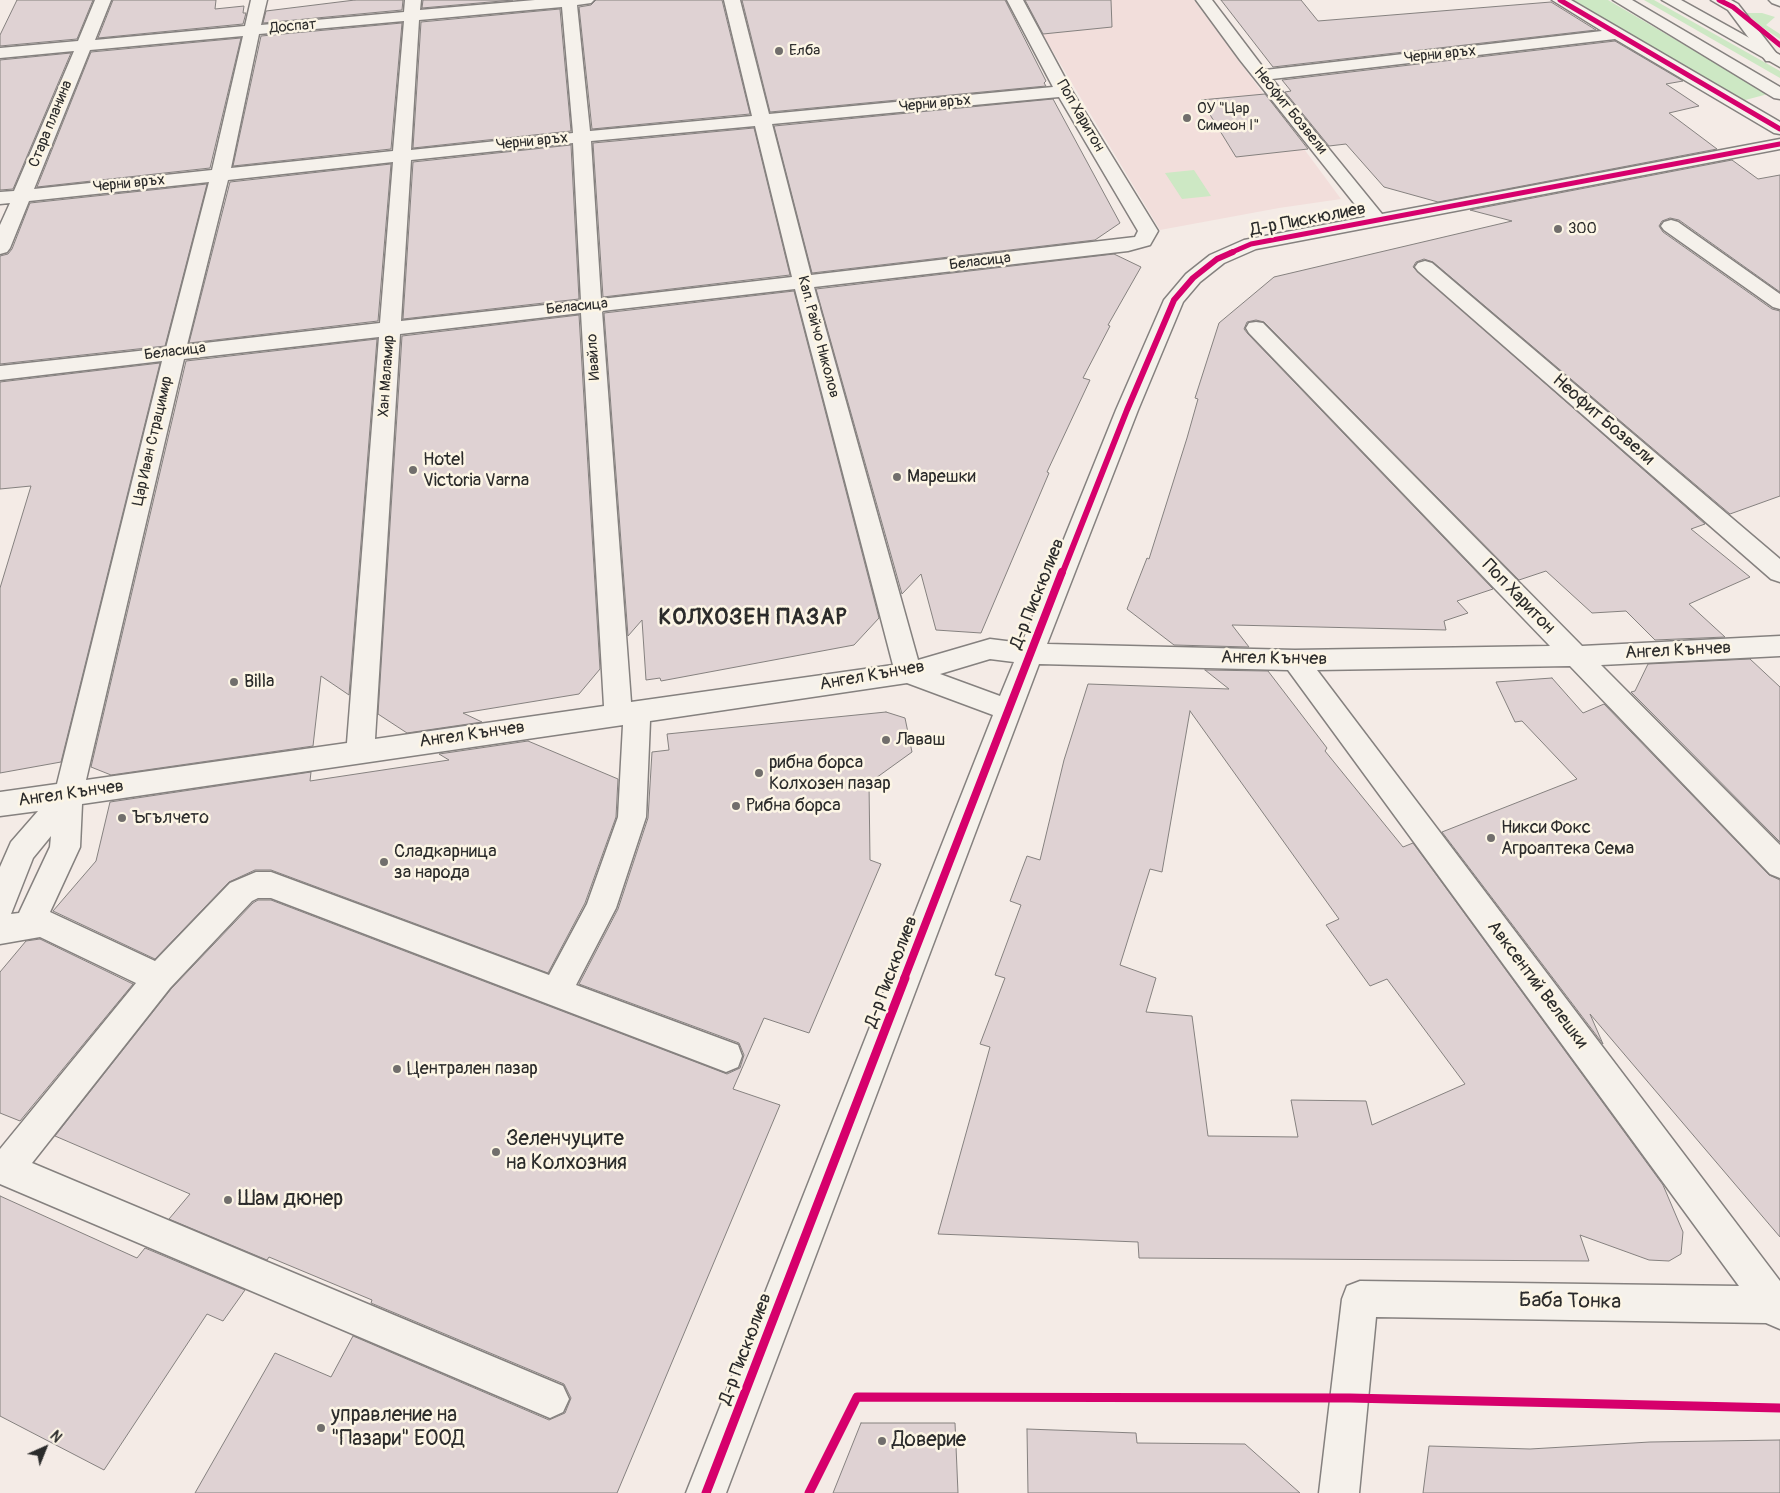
<!DOCTYPE html>
<meta charset="utf-8">
<style>
body{margin:0}
#map{position:relative;width:1780px;height:1493px;overflow:hidden;background:#f4ebe6;font-family:Pangolin,sans-serif}
canvas{display:block}
.north{position:absolute;left:20px;top:1423px;width:50px;height:50px;-webkit-text-stroke:4px #fcf5e5;paint-order:stroke;rotate:44deg;font-size:14px;font-weight:700;line-height:20px;text-align:center;color:#2b2b2b}
.north::after{content:'';display:block;margin:auto;width:18px;height:22px;background:#2b2b2b;clip-path:polygon(50% 0,100% 100%,50% 72%,0 100%)}
</style>
<div id="map">
<canvas width="1780" height="1493"></canvas>
<div class="north">N</div>
</div>
<script>
const ctx = document.querySelector('canvas').getContext('2d');
ctx.lineJoin = 'round';
function fillPath(path, color) {
  ctx.fillStyle = color;
  ctx.fill(path, 'evenodd');
}
function shape(rows) {
  const path = new Path2D();
  for (const r of rows) {
    path.moveTo(r[0], r[1]);
    for (let i = 2; i < r.length; i += 2) path.lineTo(r[i], r[i + 1]);
  }
  return path;
}
function strokePath(path, color, width, dash) {
  ctx.strokeStyle = color;
  ctx.lineWidth = width;
  ctx.lineCap = dash ? 'butt' : 'round';
  ctx.setLineDash(dash || []);
  ctx.stroke(path);
}
function label(font, color, halo, rows, align = 'center') {
  ctx.font = font + ' Pangolin,sans-serif';
  ctx.lineWidth = 5;
  ctx.setLineDash([]);
  ctx.textBaseline = 'middle';
  ctx.strokeStyle = halo;
  ctx.fillStyle = color;
  for (const [text, x, y, turn = 0] of rows) {
    ctx.save();
    ctx.translate(x, y);
    ctx.rotate((+turn || 0) * Math.PI / 180);
    ctx.textAlign = isNaN(turn) ? turn : align;
    if (halo) ctx.strokeText(text, 0, 0);
    ctx.fillText(text, 0, 0);
    ctx.restore();
  }
}
fillPath(shape([
 [1022,0,1194,0,1341,199,1279,208,1160,230]
]), '#f2dedb');
fillPath(shape([
 [1560,0,1608,0,1768,94,1734,103],
 [1644,0,1654,0,1780,71,1780,78],
 [1746,13,1762,13,1775,17,1766,25,1780,34,1780,39,1759,25],
 [1194,170,1211,196,1182,199,1165,173]
]), '#cde8c4');
const building = shape([
 [17,0,93,0,77,39,0,46,0,35,17,0],
 [113,0,216,0,215,9,244,6,243,13,246,13,243,24,98,38,113,0],
 [355,0,403,0,402,10,263,23,266,11,355,0],
 [423,0,513,0,422,8,423,0],
 [596,0,722,0,750,114,592,129,579,7,591,5,596,0],
 [742,0,1005,0,1046,81,1044,83,1046,86,770,112,742,0],
 [1025,0,1111,0,1112,27,1043,34,1025,0],
 [1221,0,1301,0,1318,21,1551,2,1596,30,1273,67,1221,0],
 [560,9,571,131,413,148,421,22,560,9],
 [402,23,391,149,233,166,261,36,402,23],
 [241,38,210,168,37,187,91,52,241,38],
 [1615,41,1683,81,1666,84,1699,106,1669,113,1717,149,1438,202,1384,187,1346,144,1329,146,1285,92,1291,91,1282,80,1615,41],
 [71,53,13,189,0,190,0,60,71,53],
 [1265,94,1308,149,1236,157,1201,100,1265,94],
 [1053,99,1120,223,1095,240,812,273,774,126,1053,99],
 [754,128,790,275,603,297,593,143,754,128],
 [571,145,579,299,403,319,413,162,571,145],
 [1732,160,1758,179,1780,175,1780,292,1679,220,1670,218,1662,221,1659,226,1663,232,1772,309,1780,311,1780,496,1730,514,1433,262,1424,259,1416,262,1413,267,1705,524,1691,529,1750,577,1689,604,1725,637,1655,640,1626,611,1592,613,1546,571,1519,580,1264,322,1256,320,1247,322,1244,329,1248,334,1493,589,1457,601,1468,613,1444,621,1446,630,1232,625,1249,647,1174,645,1127,609,1147,558,1149,559,1187,438,1198,399,1195,398,1219,323,1274,277,1512,221,1470,210,1732,160],
 [391,164,378,321,189,343,230,182,391,164],
 [207,184,165,346,0,364,0,256,8,254,12,249,30,203,207,184],
 [1114,254,1141,267,1108,325,1110,326,1083,378,1090,380,1047,472,1049,473,981,633,936,630,921,574,902,594,816,289,1114,254],
 [794,291,879,618,854,645,661,681,660,678,646,680,642,620,628,636,604,313,794,291],
 [579,315,600,669,579,694,463,713,482,722,407,733,378,714,402,336,579,315],
 [377,339,349,695,321,676,313,746,111,775,91,767,186,361,377,339],
 [160,363,61,762,0,773,0,588,31,486,0,489,0,382,160,363],
 [1750,659,1780,687,1780,842,1631,692,1635,691,1648,664,1750,659],
 [1205,670,1268,671,1327,748,1325,751,1403,847,1413,843,1663,1185,1683,1232,1681,1254,1669,1261,1649,1260,1580,1235,1589,1261,1139,1258,1138,1242,938,1234,990,1047,980,1044,1005,978,995,975,1021,905,1010,901,1027,856,1040,860,1064,760,1088,684,1229,689,1205,670],
 [1190,711,1339,919,1326,925,1370,986,1387,979,1465,1084,1372,1125,1366,1101,1291,1100,1298,1137,1208,1136,1192,1016,1146,1012,1156,978,1120,965,1150,869,1162,872,1190,711],
 [1552,678,1583,713,1604,704,1769,875,1780,880,1780,1237,1590,1014,1603,1044,1442,832,1577,779,1522,721,1515,722,1496,682,1552,678],
 [886,712,905,718,912,752,869,783,870,860,881,864,809,1033,764,1018,733,1089,780,1105,617,1493,195,1493,275,1353,331,1377,353,1336,549,1420,565,1413,571,1398,564,1384,371,1303,372,1300,269,1257,267,1260,169,1219,190,1194,55,1136,171,989,253,903,258,900,271,900,727,1074,740,1068,744,1055,739,1043,579,984,618,909,648,818,652,752,669,750,667,734,886,712],
 [528,741,618,779,616,817,585,903,548,973,271,870,255,870,229,882,155,959,53,911,96,861,110,802,311,772,310,781,449,760,439,754,528,741],
 [40,939,133,984,20,1121,0,1113,0,972,26,941,40,939],
 [0,1196,137,1258,145,1248,245,1290,223,1321,207,1314,104,1470,0,1416,0,1196],
 [861,1423,955,1423,958,1493,833,1493,861,1423],
 [1027,1429,1136,1433,1137,1443,1245,1444,1300,1493,1028,1493,1027,1429],
 [1780,1440,1780,1493,1423,1493,1429,1446,1530,1449,1650,1442,1780,1440]
]);
fillPath(building, '#dfd2d3');
strokePath(building, '#85817f', 1);
const minor = shape([
 [95,0,111,0,95,40,245,26,251,0,267,0,261,25,404,12,405,0,421,0,420,10,535,0,594,0,591,3,577,5,590,131,752,116,724,0,740,0,769,114,1053,87,1007,0,1023,0,1072,91,1158,231,1150,245,1128,251,814,287,918,660,990,639,1022,643,1116,410,1164,300,1186,274,1210,255,1244,240,1365,217,1240,60,1196,0,1212,0,1265,70,1602,31,1552,0,1571,0,1780,122,1780,134,1774,133,1615,39,1272,79,1382,214,1780,139,1780,149,1256,249,1224,263,1200,282,1183,302,1138,410,1047,644,1295,650,1550,646,1249,333,1246,328,1249,323,1256,322,1263,323,1582,646,1780,636,1780,656,1601,665,1780,845,1780,878,1770,874,1570,666,1317,670,1780,1281,1780,1329,1766,1323,1376,1317,1359,1493,1319,1493,1342,1299,1347,1286,1360,1281,1739,1286,1288,670,1039,664,726,1493,686,1493,993,715,907,683,650,721,646,817,616,908,576,985,738,1045,742,1056,738,1067,726,1072,271,898,258,898,252,901,170,988,32,1163,563,1386,569,1399,563,1412,550,1418,0,1184,0,1149,136,983,40,937,0,944,0,867,11,842,38,811,0,816,0,792,57,784,162,361,0,380,0,366,166,348,209,182,29,201,10,248,7,252,0,254,0,225,10,203,0,204,0,192,14,191,74,51,0,58,0,48,78,41,95,0],
 [562,7,573,133,411,150,419,20,562,7],
 [404,21,393,151,231,168,259,34,404,21],
 [243,36,212,170,34,189,90,50,243,36],
 [1059,97,1138,231,1135,237,811,275,772,124,1059,97],
 [755,126,792,277,601,299,591,141,755,126],
 [573,143,581,301,401,321,411,160,573,143],
 [393,162,380,323,187,345,228,180,393,162],
 [795,289,893,665,631,702,602,311,795,289],
 [581,313,604,706,375,739,400,334,581,313],
 [379,337,347,743,86,780,184,359,379,337],
 [990,659,1014,662,1000,696,940,674,990,659],
 [623,725,618,817,587,904,549,975,271,872,256,872,230,883,155,961,50,912,80,847,82,804,623,725],
 [51,836,50,847,19,913,11,914,33,858,51,836],
 [1711,0,1731,0,1738,4,1780,58,1778,61,1766,61,1728,10,1711,0],
 [1769,0,1780,0,1780,6,1772,3,1769,0],
 [1671,220,1678,222,1780,294,1780,309,1773,307,1664,230,1661,226,1664,222,1671,220],
 [1425,261,1432,263,1780,559,1780,582,1771,579,1418,271,1415,267,1418,263,1425,261]
]);
const major = shape([
 [1613,0,1632,0,1780,87,1780,99,1774,98,1613,0],
 [1662,0,1681,0,1780,55,1780,67,1662,0]
]);
strokePath(minor, '#85817f', 3);
strokePath(major, '#85817f', 3);
fillPath(minor, '#f5f1eb');
fillPath(major, '#f5f1eb');
strokePath(shape([
 [1560,0,1780,129],
 [1719,0,1733,7,1780,45],
 [1230,253,1251,244,1780,144]
]), '#d6006c', 5);
strokePath(shape([
 [1062,574,1127,410,1174,300,1193,278,1217,259,1233,252]
]), '#d6006c', 6);
strokePath(shape([
 [904,979,1062,572]
]), '#d6006c', 8);
strokePath(shape([
 [706,1493,905,978],
 [809,1493,857,1397,1350,1398,1780,1408]
]), '#d6006c', 9);
for (const [x, y, r, color] of [
 [779,51,5,"#716e6c"],
 [1187,118,5,"#716e6c"],
 [1558,229,5,"#716e6c"],
 [413,470,5,"#716e6c"],
 [897,477,5,"#716e6c"],
 [234,682,5,"#716e6c"],
 [886,740,5,"#716e6c"],
 [759,773,5,"#716e6c"],
 [736,806,5,"#716e6c"],
 [122,818,5,"#716e6c"],
 [1491,838,5,"#716e6c"],
 [384,862,5,"#716e6c"],
 [397,1069,5,"#716e6c"],
 [496,1152,5,"#716e6c"],
 [228,1200,5,"#716e6c"],
 [321,1428,5,"#716e6c"],
 [882,1441,5,"#716e6c"]
]) {
  const dot = new Path2D();
  dot.arc(x, y, r, 0, 2 * Math.PI);
  ctx.fillStyle = color;
  ctx.fill(dot);
  strokePath(dot, '#fcf5e5', 2);
}
label('15px', '#2b2b2b', '#fcf5e5', [
 ["Доспат",293,27,-5],
 ["Черни връх",1440,55,-6],
 ["Черни връх",935,104,-6],
 ["Неофит Бозвели",1290,111,51],
 ["Поп Харитон",1080,116,60],
 ["Стара планина",51,124,-68],
 ["Черни връх",532,142,-6],
 ["Черни връх",129,184,-6],
 ["Беласица",980,262,-7],
 ["Беласица",577,307,-6],
 ["Кап. Райчо Николов",818,337,75],
 ["Беласица",175,352,-7],
 ["Ивайло",594,357,-94],
 ["Хан Маламир",387,376,-86],
 ["Цар Иван Страцимир",153,441,-77]
]);
label('15px', '#2b2b2b', '#fcf5e5', [
 ["Елба",789,51],
 ["ОУ \"Цар",1197,109],
 ["Симеон I\"",1197,126],
 ["300",1568,229]
], 'left');
label('18px', '#2b2b2b', '#fcf5e5', [
 ["Д-р Пискюлиев",1308,220,-11],
 ["Неофит Бозвели",1603,420,41],
 ["Д-р Пискюлиев",1038,594,-68],
 ["Поп Харитон",1518,597,46],
 ["Ангел Кънчев",1678,651,-3],
 ["Ангел Кънчев",1274,659,1],
 ["Ангел Кънчев",872,676,-10],
 ["Ангел Кънчев",472,735,-8],
 ["Ангел Кънчев",71,794,-8],
 ["Д-р Пискюлиев",892,972,-69],
 ["Авксентий Велешки",1537,985,53],
 ["Д-р Пискюлиев",746,1349,-69]
]);
label('18px', '#2b2b2b', '#fcf5e5', [
 ["Hotel",423,460],
 ["Victoria Varna",423,481],
 ["Марешки",907,477],
 ["Billa",244,682],
 ["Лаваш",896,740],
 ["рибна борса",769,763],
 ["Колхозен пазар",769,784],
 ["Рибна борса",746,806],
 ["Ъгълчето",132,818],
 ["Никси Фокс",1501,828],
 ["Агроаптека Сема",1501,849],
 ["Сладкарница",394,852],
 ["за народа",394,873],
 ["Централен пазар",407,1069]
], 'left');
label('21px', '#2b2b2b', '#fcf5e5', [
 ["Зеленчуците",506,1140],
 ["на Колхозния",506,1164],
 ["Шам дюнер",238,1200],
 ["управление на",331,1416],
 ["\"Пазари\" ЕООД",331,1440],
 ["Доверие",892,1441]
], 'left');
label('21px', '#2b2b2b', '#fcf5e5', [
 ["Баба Тонка",1570,1302,1]
]);
ctx.letterSpacing = '1px';
label('bold 22px', '#2b2b2b', '#fcf5e5', [
 ["КОЛХОЗЕН ПАЗАР",753,618]
]);
ctx.letterSpacing = '0px';
</script>
